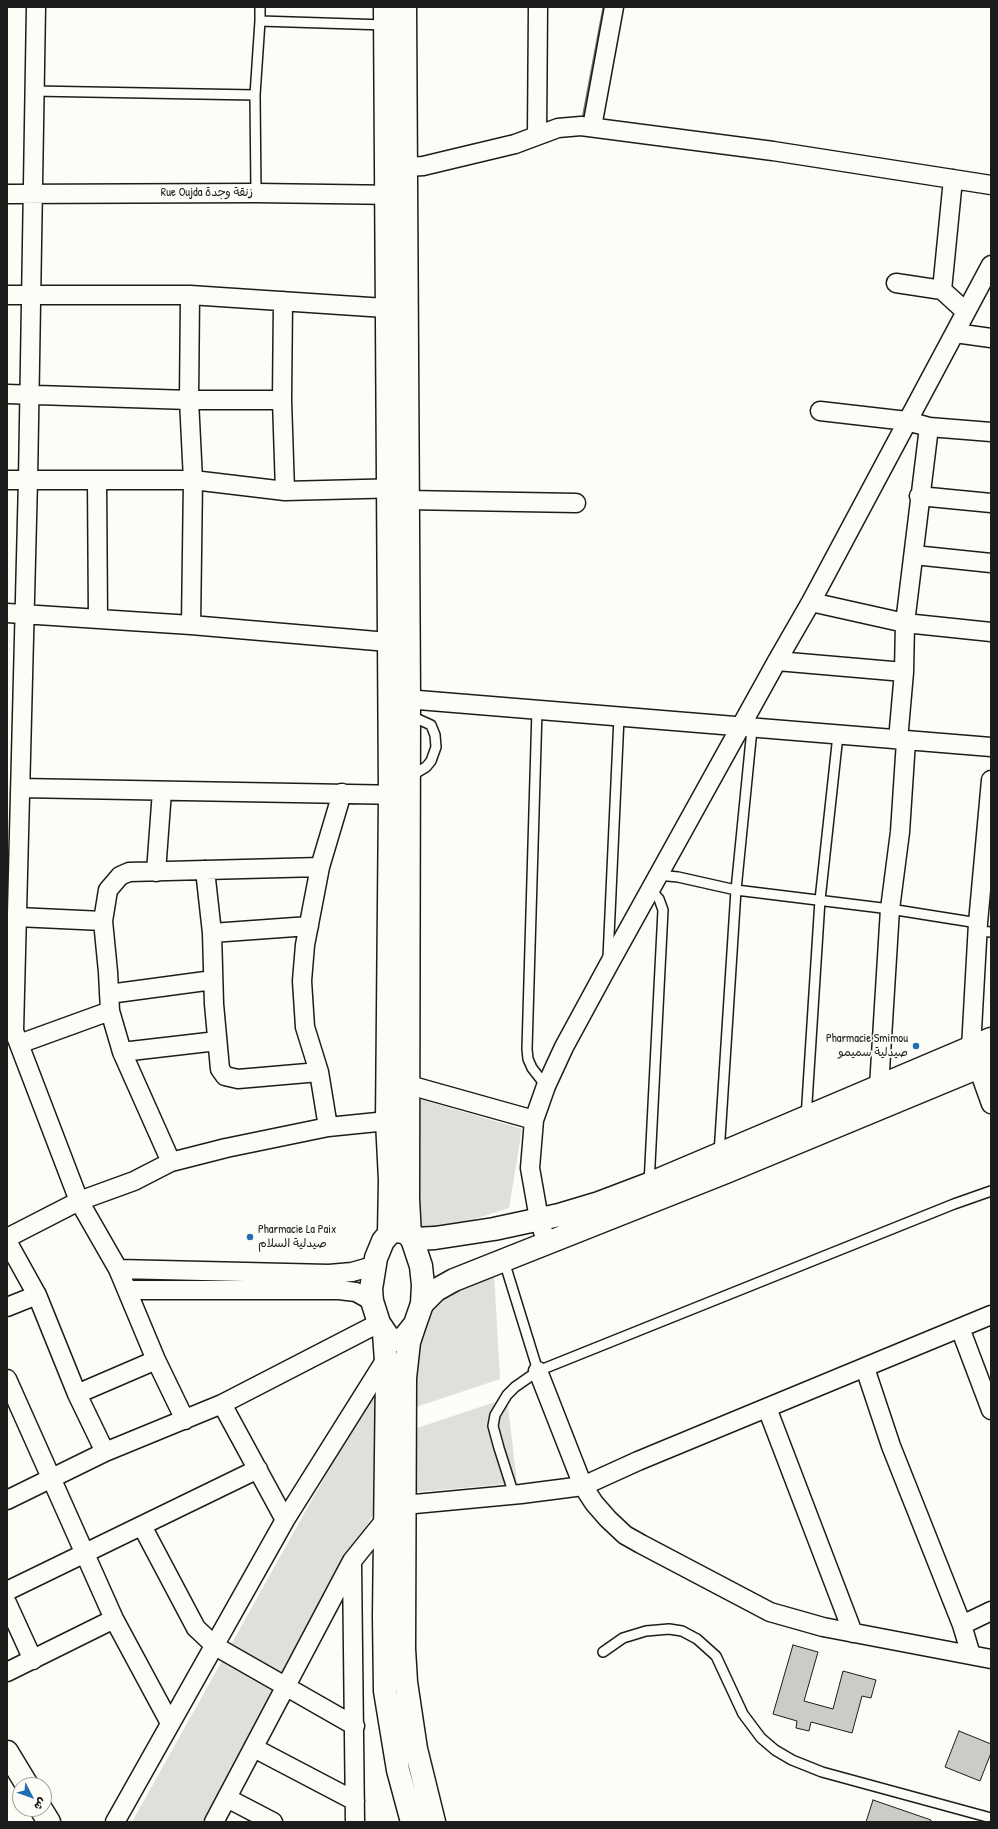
<!DOCTYPE html>
<meta charset="utf-8">
<style>
body{margin:0}
#map{position:relative;width:998px;height:1829px;overflow:hidden;background:#fdfcf7;font-family:"Patrick Hand","Playpen Sans Arabic",sans-serif}
canvas{display:block}
.frame{position:absolute;inset:0;border:8px solid #1c1c1c;pointer-events:none}
.north{position:absolute;left:12px;top:1777px;width:40px;height:40px;box-sizing:border-box;background:#fdfcf7;border:1px solid #a3a29f;border-radius:50%;rotate:131deg;font-size:11px;font-weight:700;line-height:16px;text-align:center;color:#1c1c1c}
.north::after{content:'';display:block;margin:auto;width:14px;height:18px;background:#1f6fb2;clip-path:polygon(50% 0,100% 100%,50% 72%,0 100%)}
</style>
<div id="map">
<canvas width="998" height="1829"></canvas>
<div class="frame"></div>
<div class="north">ش</div>
</div>
<script>
const ctx = document.querySelector('canvas').getContext('2d');
ctx.lineJoin = 'round';
function fillPath(path, color) {
  ctx.fillStyle = color;
  ctx.fill(path, 'evenodd');
}
function shape(rows) {
  const path = new Path2D();
  for (const r of rows) {
    path.moveTo(r[0], r[1]);
    for (let i = 2; i < r.length; i += 2) path.lineTo(r[i], r[i + 1]);
  }
  return path;
}
function strokePath(path, color, width, dash) {
  ctx.strokeStyle = color;
  ctx.lineWidth = width;
  ctx.lineCap = dash ? 'butt' : 'round';
  ctx.setLineDash(dash || []);
  ctx.stroke(path);
}
function label(font, color, halo, rows, align = 'center') {
  ctx.font = font + ' "Patrick Hand","Playpen Sans Arabic",sans-serif';
  ctx.lineWidth = 3.5;
  ctx.setLineDash([]);
  ctx.textBaseline = 'middle';
  ctx.strokeStyle = halo;
  ctx.fillStyle = color;
  for (const [text, x, y, turn = 0] of rows) {
    ctx.save();
    ctx.translate(x, y);
    ctx.rotate((+turn || 0) * Math.PI / 180);
    ctx.textAlign = isNaN(turn) ? turn : align;
    if (halo) ctx.strokeText(text, 0, 0);
    ctx.fillText(text, 0, 0);
    ctx.restore();
  }
}
fillPath(shape([
 [409,1096,522,1129,509,1208,408,1240],
 [494,1273,500,1379,413,1408,408,1308],
 [376,1385,378,1505,206,1822,132,1822],
 [507,1398,517,1483,407,1493,411,1430]
]), '#e0dfdb');
strokePath(shape([
 [583,124,605,7]
]), '#797876', 5);
const building = shape([
 [793,1645,818,1652,804,1701,833,1709,843,1671,876,1680,871,1698,862,1696,852,1733,811,1722,809,1731,796,1728,797,1721,773,1714,793,1645],
 [959,1731,991,1744,991,1753,980,1781,945,1767,959,1731],
 [873,1800,931,1820,931,1822,866,1822,873,1800]
]);
fillPath(building, '#cccbc8');
strokePath(building, '#1c1c1c', 1);
const lane = shape([
 [260,21,385,25],
 [33,91,255,95],
 [256,193,255,95,260,21,260,7],
 [537,710,527,1049,528,1059,532,1068,546,1086],
 [409,777,426,767,431,761,436,747,435,735,431,725,409,715],
 [658,875,678,877,736,890,890,909,978,923],
 [977,931,991,932],
 [608,958,619,717],
 [806,1118,820,900,838,735],
 [719,1154,736,890,752,729],
 [649,1184,663,910,659,899,651,890],
 [504,1261,538,1371],
 [514,1495,499,1448,493,1426,495,1415,507,1395,515,1387,538,1371,954,1204,991,1191],
 [603,1652,623,1638,646,1631,669,1629,682,1631,697,1639,716,1656,743,1714,761,1738,775,1750,792,1760,822,1772,991,1818]
]);
const street = shape([
 [36,7,28,480,14,1031,79,1201,118,1269,156,1360,185,1420],
 [592,127,614,7],
 [537,135,538,7],
 [392,168,423,166,515,144,558,128,581,126,773,151,991,185],
 [953,179,942,290,965,311],
 [7,194,256,193,400,195],
 [896,283,942,290],
 [7,295,190,295,400,309],
 [190,295,189,400,193,480,191,625],
 [283,301,282,400,285,491],
 [955,333,991,338],
 [7,394,189,400,282,400],
 [820,411,907,421,929,427,991,432],
 [7,480,193,480,285,491,402,488],
 [97,480,98,619],
 [919,496,991,503],
 [407,500,576,503],
 [914,555,991,563],
 [811,602,905,623,991,632],
 [7,613,191,625,388,642],
 [777,661,904,672],
 [396,700,418,700,991,747],
 [898,740,904,672,905,623,929,427],
 [991,780,978,923,971,1048,991,1104],
 [20,788,404,795],
 [205,870,212,933,214,1004,220,1069,225,1076,238,1079,319,1072],
 [156,872,162,791],
 [17,917,103,921],
 [212,933,309,926],
 [109,994,213,980],
 [19,1044,110,1011],
 [122,1052,217,1041],
 [409,1085,534,1120],
 [882,1098,879,1087,890,909,900,832,906,741],
 [328,1127,319,1072,305,1027,302,981,305,945,320,867,342,793],
 [171,1162,122,1052,110,1011,108,972,103,921,108,890,120,876,129,872,320,867],
 [7,1238,79,1201,134,1181,171,1162,226,1148,328,1127,387,1121],
 [7,1241,37,1295,77,1394,105,1452],
 [547,1244,539,1219,530,1168,534,1120,546,1086,564,1047,608,966,777,661,811,602,991,265],
 [118,1269,329,1274,352,1272,373,1266],
 [128,1290,339,1290,356,1292,372,1301],
 [7,1307,37,1295],
 [960,1328,991,1410],
 [865,1368,891,1446,962,1625,971,1655],
 [538,1371,583,1486,594,1503,608,1519,625,1535,641,1544,770,1612,823,1627,991,1659],
 [7,1379,114,1619,170,1723],
 [77,1394,156,1360],
 [222,1404,285,1520],
 [767,1408,853,1633],
 [7,1500,105,1452,222,1404,379,1323],
 [404,1505,521,1494,583,1486,638,1461,991,1315],
 [142,1526,196,1628,215,1646,355,1726],
 [352,1563,355,1822],
 [7,1591,258,1469],
 [7,1603,33,1660],
 [962,1625,991,1611],
 [7,1672,114,1619],
 [254,1748,355,1801],
 [227,1798,273,1822],
 [115,1822,285,1520,386,1359],
 [214,1822,352,1561,385,1520]
]);
const secondary = shape([
 [412,1239,435,1238,494,1229,559,1215,599,1203,649,1184,991,1039],
 [422,1304,436,1290,454,1280,726,1172,991,1062],
 [7,1752,27,1785],
 [41,1809,49,1822]
]);
const highway = shape([
 [385,7,390,795,387,1121,390,1180,389,1234],
 [405,7,409,700,408,1199,410,1236],
 [394,1231,405,1232,412,1239,421,1266,423,1285,422,1304,415,1324,403,1339,396,1340,389,1338,379,1323,372,1301,371,1289,376,1258,383,1241,389,1234,394,1231],
 [415,1324,409,1342,405,1378,404,1649,406,1682,416,1749,434,1822],
 [384,1333,387,1375,384,1616,385,1691,398,1770,412,1822]
]);
strokePath(lane, '#1c1c1c', 12);
strokePath(street, '#1c1c1c', 21);
strokePath(secondary, '#1c1c1c', 25);
strokePath(highway, '#1c1c1c', 25);
strokePath(lane, '#fdfcf7', 9);
strokePath(street, '#fdfcf7', 18);
strokePath(secondary, '#fdfcf7', 22);
strokePath(highway, '#fdfcf7', 22);
for (const [x, y, r, color] of [
 [916,1046,4,"#1f6fb2"],
 [250,1237,4,"#1f6fb2"]
]) {
  const dot = new Path2D();
  dot.arc(x, y, r, 0, 2 * Math.PI);
  ctx.fillStyle = color;
  ctx.fill(dot);
  strokePath(dot, '#fdfcf7', 1.5);
}
label('12px', '#1c1c1c', '#fdfcf7', [
 ["Rue Oujda زنقة وجدة",207,193]
]);
label('12px', '#1c1c1c', '#fdfcf7', [
 ["Pharmacie Smimou",908,1039],
 ["صيدلية سميمو",908,1053],
 ["Pharmacie La Paix",258,1230,"left"],
 ["صيدلية السلام",258,1244,"left"]
], 'right');
</script>
